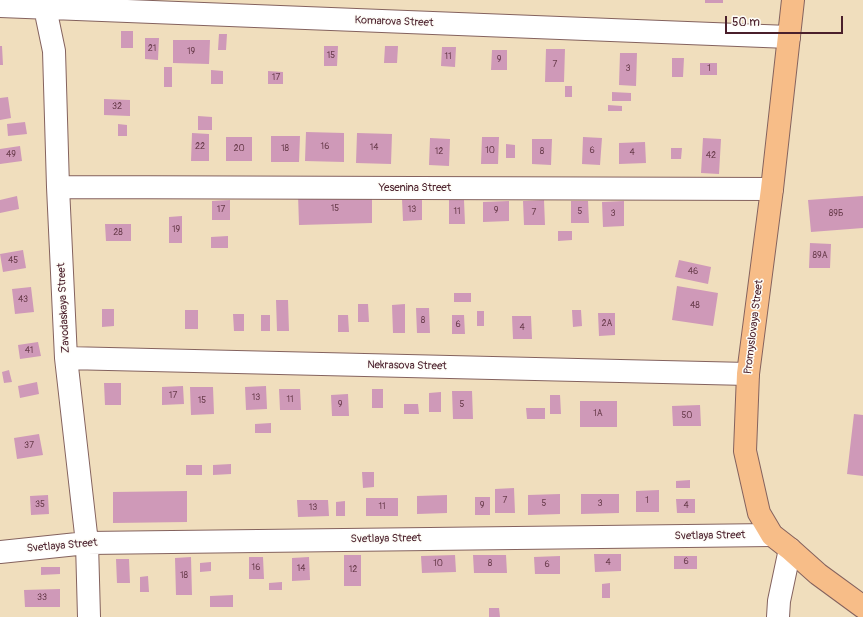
<!DOCTYPE html>
<meta charset="utf-8">
<style>
body{margin:0}
#map{position:relative;width:863px;height:617px;overflow:hidden;background:#f0debd;font-family:Pangolin,sans-serif}
canvas{display:block}
.scale{position:absolute;left:725px;top:16px;width:118px;height:18px;box-sizing:border-box;border:2px solid #4a1f2b;border-top:0;padding-left:5px;font-size:12px;line-height:14px;white-space:nowrap;color:#4a1f2b;-webkit-text-stroke:3px #fdfcf7;paint-order:stroke}
</style>
<div id="map">
<canvas width="863" height="617"></canvas>
<div class="scale">50 m</div>
</div>
<script>
const ctx = document.querySelector('canvas').getContext('2d');
ctx.lineJoin = 'round';
function fillPath(path, color) {
  ctx.fillStyle = color;
  ctx.fill(path, 'evenodd');
}
function shape(rows) {
  const path = new Path2D();
  for (const r of rows) {
    path.moveTo(r[0], r[1]);
    for (let i = 2; i < r.length; i += 2) path.lineTo(r[i], r[i + 1]);
  }
  return path;
}
function strokePath(path, color, width, dash) {
  ctx.strokeStyle = color;
  ctx.lineWidth = width;
  ctx.lineCap = dash ? 'butt' : 'round';
  ctx.setLineDash(dash || []);
  ctx.stroke(path);
}
function label(font, color, halo, rows, align = 'center') {
  ctx.font = font + ' Pangolin,sans-serif';
  ctx.lineWidth = 3;
  ctx.setLineDash([]);
  ctx.textBaseline = 'middle';
  ctx.strokeStyle = halo;
  ctx.fillStyle = color;
  for (const [text, x, y, turn = 0] of rows) {
    ctx.save();
    ctx.translate(x, y);
    ctx.rotate((+turn || 0) * Math.PI / 180);
    ctx.textAlign = isNaN(turn) ? turn : align;
    if (halo) ctx.strokeText(text, 0, 0);
    ctx.fillText(text, 0, 0);
    ctx.restore();
  }
}
fillPath(shape([
 [705,0,723,0,723,3,705,3],
 [121,31,133,31,133,48,121,48],
 [219,34,227,34,226,50,218,50],
 [145,38,159,38,158,60,145,59],
 [173,40,210,40,209,64,173,63],
 [0,46,2,46,3,65,0,65],
 [324,46,338,46,337,66,324,66],
 [385,46,398,46,397,63,384,63],
 [442,47,456,47,455,67,441,66],
 [546,49,565,49,564,82,545,82],
 [492,50,507,50,507,70,491,70],
 [620,53,637,53,636,86,619,85],
 [672,58,684,58,683,77,672,77],
 [700,63,717,63,717,75,700,75],
 [164,67,172,67,172,87,164,87],
 [211,70,223,71,223,84,211,84],
 [268,71,283,72,283,84,268,84],
 [565,86,572,86,572,97,565,97],
 [612,92,631,93,631,101,612,101],
 [8,97,11,118,0,120,0,98],
 [104,99,130,100,130,116,104,115],
 [608,105,622,106,622,111,608,111],
 [198,116,212,117,212,130,198,130],
 [25,122,27,134,8,136,7,124],
 [118,124,127,125,127,136,118,136],
 [306,132,344,133,344,162,305,161],
 [192,133,209,134,209,161,191,161],
 [357,133,392,134,391,164,356,163],
 [271,136,300,136,299,162,271,162],
 [226,137,252,137,252,161,226,161],
 [482,137,499,137,498,164,481,164],
 [583,137,602,138,600,165,582,164],
 [430,138,450,139,449,166,429,165],
 [703,138,721,139,719,174,701,173],
 [532,139,552,139,551,165,532,164],
 [645,142,646,163,619,164,619,143],
 [506,144,515,145,515,158,506,158],
 [20,146,22,161,0,164,0,149],
 [671,148,682,148,681,159,671,159],
 [372,192,372,223,299,225,298,194],
 [17,196,19,209,0,213,0,200],
 [863,196,863,228,811,232,808,200],
 [402,199,422,199,422,220,403,221],
 [230,200,230,220,212,220,212,201],
 [449,200,464,200,465,224,449,224],
 [544,200,545,225,524,225,523,201],
 [509,201,509,221,483,222,483,202],
 [571,201,588,201,589,223,571,223],
 [624,201,624,226,603,227,602,202],
 [182,216,182,243,169,243,169,217],
 [105,224,131,224,131,241,106,241],
 [558,231,572,231,572,240,558,241],
 [228,236,228,248,211,248,211,237],
 [810,243,831,244,830,268,809,268],
 [23,250,26,268,3,272,0,254],
 [679,260,711,267,708,284,675,277],
 [677,286,718,293,713,326,672,320],
 [31,287,34,312,15,314,12,289],
 [454,293,471,293,471,302,454,302],
 [276,300,288,300,289,331,277,331],
 [358,304,368,304,369,322,358,322],
 [405,304,405,333,393,333,392,305],
 [416,308,429,308,430,333,417,333],
 [102,309,114,309,114,326,102,327],
 [185,310,198,310,198,329,185,329],
 [572,310,581,310,582,326,573,327],
 [477,311,484,311,484,326,477,326],
 [598,313,615,313,615,335,599,336],
 [233,314,244,314,244,331,234,331],
 [261,315,270,315,270,331,261,331],
 [338,315,348,315,349,332,338,332],
 [452,315,464,315,465,334,452,334],
 [512,316,531,316,532,339,513,339],
 [38,342,41,356,20,359,18,345],
 [9,370,12,382,4,383,2,372],
 [37,382,39,394,20,398,18,386],
 [104,383,121,383,121,405,105,405],
 [183,386,184,404,162,405,162,387],
 [266,386,267,409,246,410,245,387],
 [190,387,213,387,214,414,191,415],
 [279,389,300,389,301,410,280,410],
 [372,389,383,389,383,408,372,408],
 [452,391,472,391,473,419,453,419],
 [441,392,441,412,429,412,429,393],
 [348,394,349,416,332,416,331,395],
 [550,395,560,395,561,414,550,414],
 [580,401,617,401,617,427,580,427],
 [404,404,418,404,419,414,404,414],
 [700,405,701,426,673,426,672,406],
 [526,408,545,408,545,419,527,419],
 [854,414,863,415,863,476,847,474],
 [271,423,271,433,255,433,255,424],
 [39,434,43,455,17,459,14,438],
 [231,464,231,474,213,475,213,465],
 [186,465,202,465,202,475,186,475],
 [362,472,374,472,374,487,363,488],
 [690,480,690,488,676,488,676,481],
 [514,488,515,513,495,513,495,489],
 [659,490,659,512,636,512,636,491],
 [187,491,187,522,113,523,113,492],
 [560,494,560,514,528,515,528,495],
 [581,494,619,494,619,513,581,514],
 [48,495,49,514,31,515,30,496],
 [447,495,447,513,417,514,417,496],
 [475,497,490,497,490,515,475,515],
 [366,498,398,498,398,516,366,516],
 [676,499,695,499,695,513,677,513],
 [297,500,328,500,329,516,298,517],
 [345,501,345,516,336,516,336,502],
 [594,554,621,554,621,571,595,572],
 [344,555,361,555,361,586,344,586],
 [455,555,456,572,422,573,421,556],
 [473,555,506,555,507,573,474,573],
 [560,556,560,574,535,574,534,557],
 [674,556,697,556,697,569,674,569],
 [191,557,192,595,176,595,175,558],
 [249,557,263,557,264,579,249,579],
 [309,557,310,580,292,581,292,558],
 [116,559,129,559,130,583,117,583],
 [211,562,211,571,200,572,200,563],
 [41,567,60,567,60,574,41,575],
 [148,576,149,592,140,592,140,577],
 [282,582,282,590,269,590,269,583],
 [610,583,610,598,602,598,602,584],
 [60,589,60,607,25,607,24,590],
 [233,595,233,607,210,607,210,596],
 [489,608,499,608,500,617,489,617]
]), '#cf99b8');
const minor = shape([
 [42,0,45,8,54,51,58,187,66,358,87,543,89,617],
 [0,6,789,37],
 [58,187,772,189],
 [66,358,748,374],
 [0,552,87,543,772,535],
 [778,617,779,601,790,549]
]);
const major = shape([
 [793,0,772,189,748,374,745,451,759,513,772,535,790,549,818,574,863,607]
]);
strokePath(minor, '#84625e', 24);
strokePath(major, '#84625e', 24);
strokePath(minor, '#fff', 22);
strokePath(major, '#f7bd88', 22);
label('9px', '#6b3e4e', null, [
 ["21",152,49],
 ["19",191,52],
 ["15",331,56],
 ["11",448,57],
 ["9",499,60],
 ["7",555,65],
 ["3",628,69],
 ["1",709,69],
 ["17",276,78],
 ["32",117,107],
 ["22",200,147],
 ["16",325,147],
 ["14",374,148],
 ["20",239,149],
 ["18",285,149],
 ["10",490,151],
 ["6",592,151],
 ["12",439,152],
 ["8",542,152],
 ["4",632,153],
 ["49",11,155],
 ["42",711,156],
 ["15",335,209],
 ["17",221,210],
 ["13",412,210],
 ["9",496,211],
 ["11",457,212],
 ["5",580,212],
 ["7",534,213],
 ["3",613,214],
 ["89Б",836,214],
 ["19",176,230],
 ["28",118,233],
 ["89А",820,256],
 ["45",13,261],
 ["46",693,272],
 ["43",23,300],
 ["48",695,306],
 ["8",423,321],
 ["2А",607,324],
 ["6",458,325],
 ["4",522,328],
 ["41",29,351],
 ["17",173,396],
 ["13",256,398],
 ["11",290,400],
 ["15",202,401],
 ["9",340,405],
 ["5",462,405],
 ["1А",598,414],
 ["50",687,416],
 ["37",29,446],
 ["7",505,501],
 ["1",647,501],
 ["5",544,504],
 ["3",600,504],
 ["35",40,505],
 ["9",482,506],
 ["4",686,506],
 ["11",382,507],
 ["13",313,508],
 ["6",686,562],
 ["4",608,563],
 ["10",438,564],
 ["8",490,564],
 ["6",547,565],
 ["16",256,568],
 ["14",301,569],
 ["12",353,570],
 ["18",184,576],
 ["33",42,598]
]);
label('11px', '#4a1f2b', '#fdfcf7', [
 ["Komarova Street",394,22,2],
 ["Yesenina Street",415,188],
 ["Zavodaskaya Street",64,308,-93],
 ["Promyslovaya Street",754,327,-83],
 ["Nekrasova Street",407,366,1],
 ["Svetlaya Street",710,536,-1],
 ["Svetlaya Street",386,539,-1],
 ["Svetlaya Street",62,546,-5]
]);
</script>
